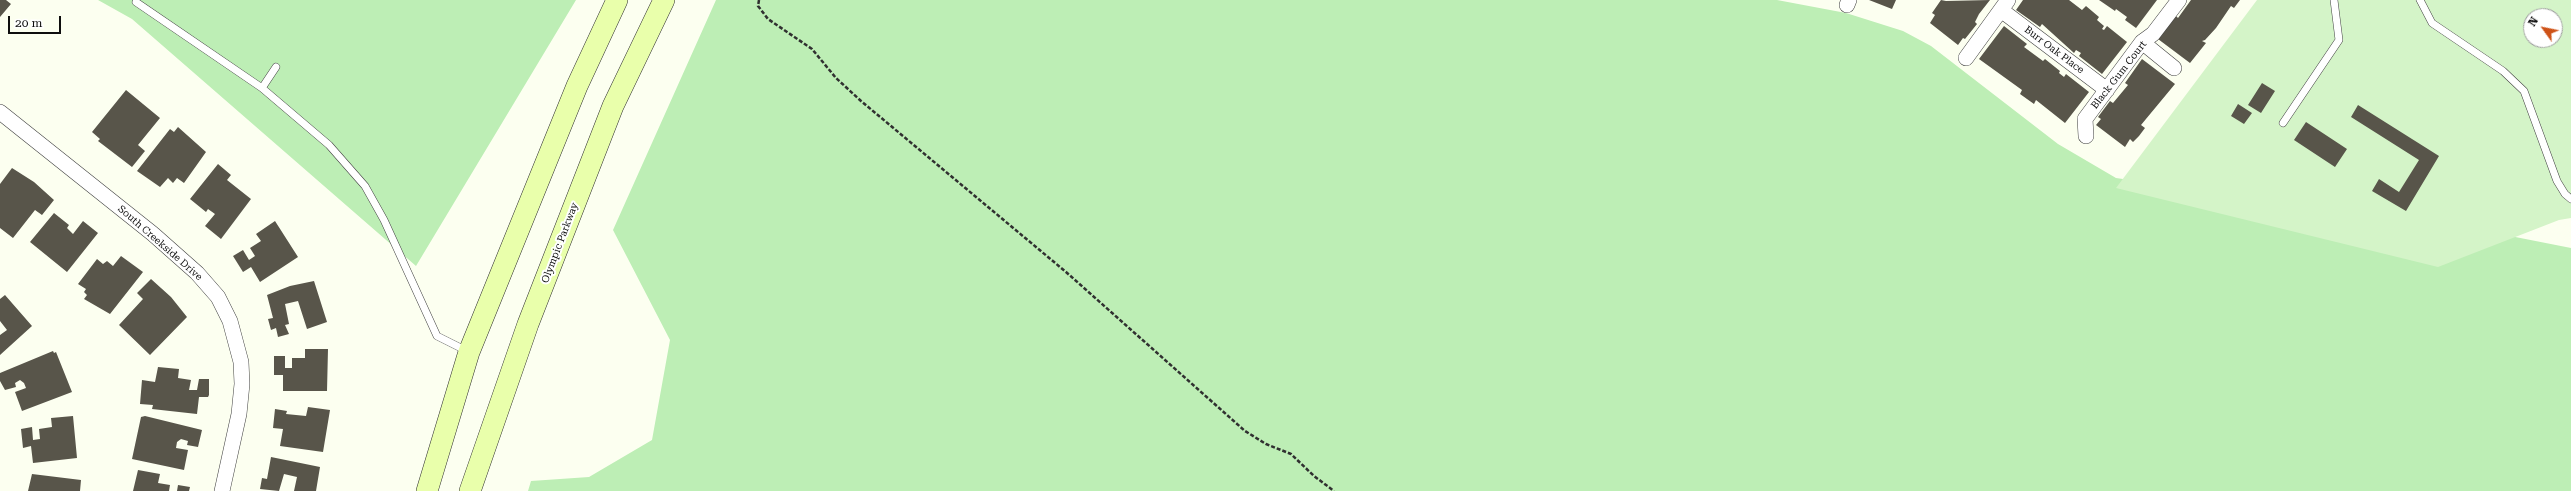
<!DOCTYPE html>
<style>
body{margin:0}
#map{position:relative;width:2571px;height:491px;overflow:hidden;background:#fcfff0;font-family:"Roboto Serif",serif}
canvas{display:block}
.north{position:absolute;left:2523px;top:8px;width:40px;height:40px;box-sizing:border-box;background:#fff;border:1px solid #9f9f9f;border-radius:50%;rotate:303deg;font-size:11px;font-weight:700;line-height:16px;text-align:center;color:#0e0e0e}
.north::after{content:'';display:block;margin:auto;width:14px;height:18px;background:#ce5217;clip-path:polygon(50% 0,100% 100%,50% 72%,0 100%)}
.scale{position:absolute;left:8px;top:16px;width:53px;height:18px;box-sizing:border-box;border:2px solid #0e0e0e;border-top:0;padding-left:5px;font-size:12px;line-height:14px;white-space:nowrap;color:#0e0e0e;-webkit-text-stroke:3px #fff;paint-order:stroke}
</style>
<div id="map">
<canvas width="2571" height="491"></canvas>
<div class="north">N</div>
<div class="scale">20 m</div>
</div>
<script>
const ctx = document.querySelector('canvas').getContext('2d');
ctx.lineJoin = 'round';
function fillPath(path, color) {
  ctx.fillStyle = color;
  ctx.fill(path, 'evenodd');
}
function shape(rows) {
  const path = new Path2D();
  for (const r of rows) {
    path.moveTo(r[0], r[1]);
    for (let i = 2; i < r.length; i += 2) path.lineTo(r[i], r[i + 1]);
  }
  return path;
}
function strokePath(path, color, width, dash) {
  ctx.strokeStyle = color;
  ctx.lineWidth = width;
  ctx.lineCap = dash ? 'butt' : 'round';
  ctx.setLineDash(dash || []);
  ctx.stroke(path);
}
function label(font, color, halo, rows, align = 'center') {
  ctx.font = font + ' "Roboto Serif",serif';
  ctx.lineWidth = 4;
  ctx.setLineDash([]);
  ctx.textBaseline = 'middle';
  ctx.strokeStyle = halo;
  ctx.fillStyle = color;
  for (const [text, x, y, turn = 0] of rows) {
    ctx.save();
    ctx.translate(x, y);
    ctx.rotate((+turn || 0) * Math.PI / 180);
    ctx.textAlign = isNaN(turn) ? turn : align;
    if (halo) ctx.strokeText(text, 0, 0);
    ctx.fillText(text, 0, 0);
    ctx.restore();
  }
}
fillPath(shape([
 [98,0,576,0,416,266,132,19],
 [716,0,1777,0,1846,13,1903,31,1931,46,2058,144,2116,178,2490,232,2571,248,2571,491,528,491,531,481,589,477,652,440,670,340,613,230]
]), '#bdeeb5');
fillPath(shape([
 [2257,0,2571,0,2571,218,2559,220,2438,267,2116,188],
 [2531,16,2555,16,2555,40,2531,40]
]), '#d4f4c8');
fillPath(shape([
 [0,0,6,0,11,4,0,17],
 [1869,0,1896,0,1892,9],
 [1941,0,1946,1,1990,0,1979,14,1975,22,1977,24,1965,39,1963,38,1958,45,1930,23,1935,15,1932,13],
 [2023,0,2069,0,2082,10,2086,6,2099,17,2097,20,2104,26,2102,29,2104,30,2107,26,2127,42,2102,74,2079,56,2081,53,2076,50,2074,53,2042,24,2040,27,2016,10],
 [2099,0,2157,0,2136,28,2125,20,2127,17,2116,9,2115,11],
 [2191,0,2240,0,2234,8,2231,6,2216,28,2205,40,2202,41,2206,43,2190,63,2158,39,2176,16,2178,18],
 [2004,26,2027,44,2024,47,2043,61,2045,59,2060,71,2059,73,2064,77,2066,74,2089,92,2065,123,2036,100,2034,104,2020,94,2022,90,1979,59],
 [2142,59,2175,84,2141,125,2145,128,2139,136,2133,142,2130,139,2125,147,2096,125,2101,119,2098,117,2110,101,2113,103,2128,85,2125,83],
 [2262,83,2275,91,2261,113,2248,105],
 [126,90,160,118,138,145,145,151,132,167,98,141,100,139,92,132],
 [2238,104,2252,113,2244,124,2231,116],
 [2358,105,2439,156,2406,211,2372,191,2379,179,2399,192,2419,160,2351,117],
 [2306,122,2347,149,2335,167,2294,140],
 [178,127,206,152,184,183,177,178,173,183,168,178,160,187,137,171,170,129,174,132],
 [218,164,231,175,227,180,251,199,221,239,205,226,215,214,208,209,206,212,190,199],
 [12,168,34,182,54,200,42,215,35,210,13,238,0,228,0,184],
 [54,213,69,225,67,228,73,234,83,221,98,233,67,272,30,242],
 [275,221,298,257,260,282,251,267,243,272,233,256,243,250,249,260,255,256,250,248,261,241,256,234],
 [121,256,143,272,110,314,84,299,87,295,84,292,86,289,78,284,97,259,103,264,107,261,113,266],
 [151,279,171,297,187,317,150,355,119,325,143,299,137,293],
 [314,281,327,322,307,329,298,301,285,304,289,324,285,325,289,334,278,337,276,328,271,330,268,319,273,318,267,295,290,286],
 [5,295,32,326,0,355,0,335,7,330,0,321,0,299],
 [305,349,328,349,327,391,283,391,283,375,274,375,274,356,285,356,285,368,292,368,292,358,305,358],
 [53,351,54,353,56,352,72,392,22,411,15,392,26,388,24,383,20,380,15,383,16,387,5,390,0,381,0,373],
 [158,367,179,369,178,378,191,380,189,390,197,390,199,379,209,379,209,395,208,397,199,397,197,414,152,409,153,405,140,404,142,380,155,382],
 [308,407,330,410,323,452,280,446,283,429,273,428,275,409,287,411,286,414,306,416],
 [73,416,77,458,33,463,31,446,23,448,21,429,32,427,33,440,40,439,39,429,52,427,51,418],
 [145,416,202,430,198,447,187,445,188,441,181,439,177,442,176,448,188,450,184,470,132,459,141,417],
 [271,457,320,467,316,491,294,491,297,477,284,474,279,491,260,489,262,478,267,479],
 [138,470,160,474,158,483,170,485,169,491,133,491],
 [32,474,81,480,80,491,28,491],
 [178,485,190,487,189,491,177,491]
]), '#58554a');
const service = shape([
 [2420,0,2432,23,2503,71,2524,91,2557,181,2565,194,2571,199],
 [136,2,262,88,329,145,365,186,384,220,437,336,467,351],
 [262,88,276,67],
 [2283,123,2339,40,2334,0]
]);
const minor = shape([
 [1847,5,1849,0],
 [2001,10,2107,90],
 [2142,42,2174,68],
 [1966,58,2008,0],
 [0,112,153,234,197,273,218,297,230,321,241,362,242,384,239,414,222,491],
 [2086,136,2085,119,2142,42,2153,34,2179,0]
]);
const secondary = shape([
 [427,491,469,352,577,86,617,0],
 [470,491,528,324,613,106,664,0]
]);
strokePath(service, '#414141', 8);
strokePath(minor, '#414141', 16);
strokePath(secondary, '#303030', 22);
strokePath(shape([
 [759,0,758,6,768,19,812,49,836,78,861,101,1066,272,1245,431,1266,444,1291,454,1314,476,1334,491]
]), '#303030', 2.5, [4, 2]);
strokePath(service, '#fff', 7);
strokePath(minor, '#fff', 15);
strokePath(secondary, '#e9ffab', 21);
label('10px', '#0e0e0e', '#fff', [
 ["Burr Oak Place",2054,50,37],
 ["Black Gum Court",2119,75,-52],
 ["South Creekside Drive",160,243,41],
 ["Olympic Parkway",560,243,-69]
]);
</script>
